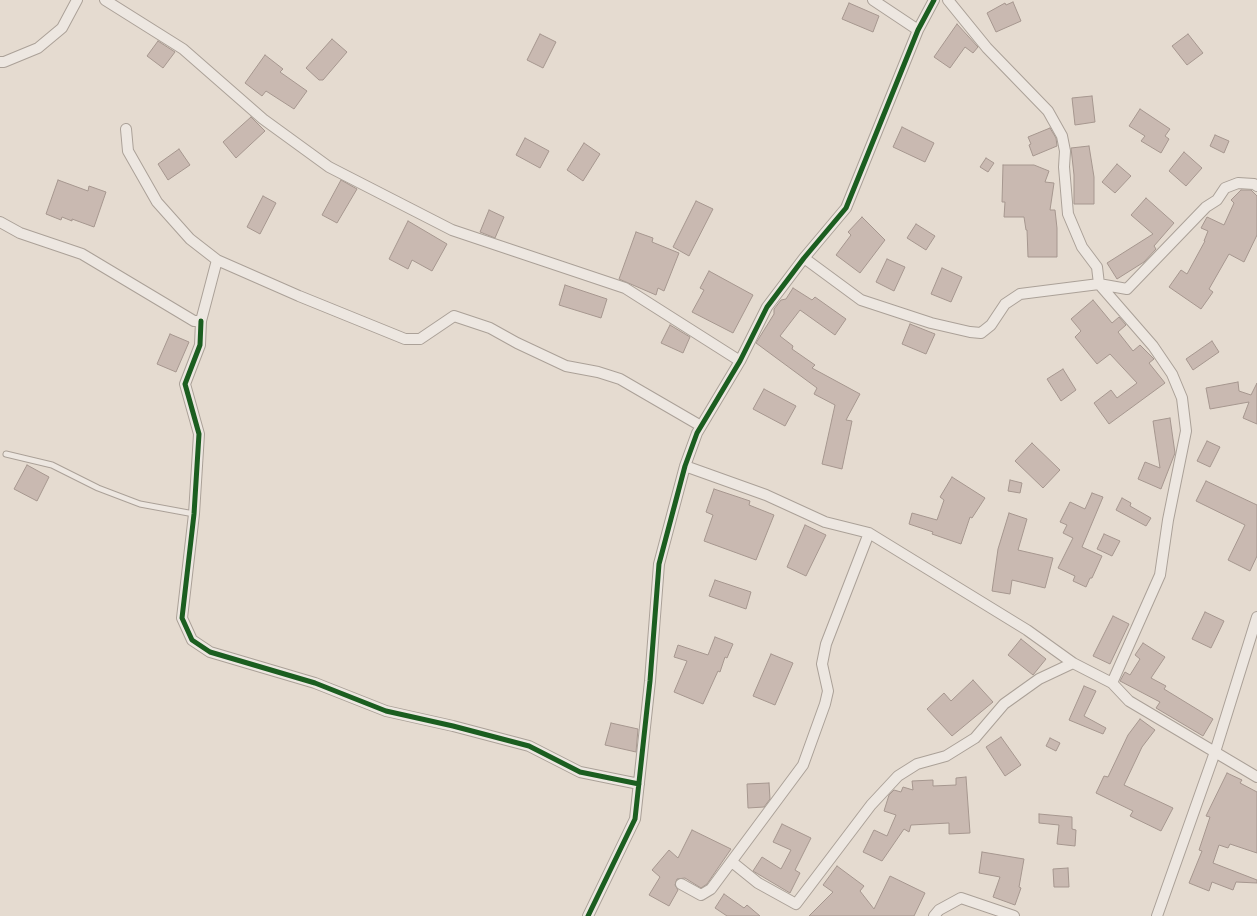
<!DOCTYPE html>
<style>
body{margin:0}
canvas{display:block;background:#e5dbd0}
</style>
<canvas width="1257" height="916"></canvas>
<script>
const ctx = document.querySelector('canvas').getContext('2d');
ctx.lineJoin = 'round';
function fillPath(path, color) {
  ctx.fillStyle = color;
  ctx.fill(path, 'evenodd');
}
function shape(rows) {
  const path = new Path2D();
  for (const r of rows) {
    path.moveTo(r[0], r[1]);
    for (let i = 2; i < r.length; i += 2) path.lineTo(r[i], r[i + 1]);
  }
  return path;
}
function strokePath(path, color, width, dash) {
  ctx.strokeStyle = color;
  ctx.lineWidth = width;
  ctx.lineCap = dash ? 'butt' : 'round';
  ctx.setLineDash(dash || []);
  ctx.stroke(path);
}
const building = shape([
 [1013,2,1021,21,996,32,987,13,1005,3,1006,5,1013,2],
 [849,3,879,16,873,32,842,19,849,3],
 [957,24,978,47,973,53,965,47,950,68,934,57,957,24],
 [540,34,556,42,543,68,527,60,540,34],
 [1188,34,1203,53,1187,65,1172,46,1188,34],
 [332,39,347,52,323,80,319,80,306,68,332,39],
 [158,41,175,52,163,68,147,56,158,41],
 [265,55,283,69,280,72,307,91,294,109,266,91,262,96,245,83,265,55],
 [1092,96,1095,122,1075,125,1072,98,1092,96],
 [1140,109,1170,129,1165,136,1169,139,1161,153,1141,141,1145,136,1129,126,1140,109],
 [251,117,265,131,236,158,223,142,251,117],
 [902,127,934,143,925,162,893,147,902,127],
 [1050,128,1056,138,1057,146,1033,156,1029,145,1031,144,1028,137,1050,128],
 [1215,135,1229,141,1224,153,1210,146,1215,135],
 [525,138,549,151,540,168,516,155,525,138],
 [584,143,600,154,583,181,567,170,584,143],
 [1089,146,1094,177,1094,204,1074,204,1074,175,1071,148,1089,146],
 [179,149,190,165,168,180,158,164,179,149],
 [1184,152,1202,168,1186,186,1169,171,1184,152],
 [986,158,994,163,988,172,980,167,986,158],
 [1117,164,1131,176,1115,193,1102,182,1117,164],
 [1003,165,1034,165,1049,171,1045,182,1054,183,1050,210,1055,210,1057,228,1057,257,1028,257,1027,230,1026,230,1024,217,1004,217,1005,202,1002,202,1003,165],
 [58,180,88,191,89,186,106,192,94,227,72,219,72,221,62,217,61,220,46,214,58,180],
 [341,180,357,189,337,223,322,215,341,180],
 [1241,190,1251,190,1257,196,1257,235,1244,262,1229,254,1209,289,1213,292,1201,309,1169,287,1181,270,1187,274,1205,241,1204,241,1208,231,1201,228,1207,217,1224,225,1234,203,1231,200,1241,190],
 [263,196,276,203,260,234,247,227,263,196],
 [1146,198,1174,223,1154,246,1156,249,1144,262,1117,279,1107,263,1153,234,1131,215,1146,198],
 [696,201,713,209,689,256,673,247,696,201],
 [489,210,504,217,495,238,480,232,489,210],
 [862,217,885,240,860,273,836,255,851,235,848,232,862,217],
 [408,221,447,244,432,271,412,260,408,269,389,259,408,221],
 [916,224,935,236,926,250,907,238,916,224],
 [636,232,653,238,652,242,679,253,664,291,658,288,656,295,619,279,636,232],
 [887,259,905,267,894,291,876,282,887,259],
 [942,268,962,277,951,302,931,294,942,268],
 [709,271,753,295,733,333,692,312,704,290,700,288,709,271],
 [565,285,607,299,601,318,559,305,565,285],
 [793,288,812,300,815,297,846,319,835,335,800,310,780,336,793,346,792,349,815,365,812,368,860,394,846,420,852,421,842,469,822,464,835,405,814,394,817,388,756,343,774,314,774,309,781,300,786,299,793,288],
 [1093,300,1112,323,1119,317,1126,325,1118,332,1133,351,1140,345,1154,359,1149,363,1165,383,1109,424,1094,403,1111,390,1117,398,1137,383,1110,354,1097,364,1075,337,1081,331,1071,319,1093,300],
 [910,324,935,334,926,354,902,344,910,324],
 [670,325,690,337,683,353,661,343,670,325],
 [170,334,189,342,176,372,157,364,170,334],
 [1212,341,1219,352,1193,370,1186,359,1212,341],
 [1063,369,1076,390,1061,401,1047,379,1063,369],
 [1238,382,1239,391,1251,395,1257,383,1257,424,1243,418,1249,402,1210,409,1206,388,1238,382],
 [764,389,796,406,785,426,753,409,764,389],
 [1170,418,1175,453,1161,489,1138,479,1145,462,1160,468,1153,421,1170,418],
 [1207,441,1220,447,1210,467,1197,461,1207,441],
 [1032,443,1060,470,1043,488,1015,461,1032,443],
 [27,465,49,477,37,501,14,489,27,465],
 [952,477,985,498,972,518,970,517,961,544,932,534,933,532,909,524,912,513,937,520,944,500,940,497,952,477],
 [1010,480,1022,483,1020,493,1008,491,1010,480],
 [1206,481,1257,505,1257,556,1250,571,1228,560,1245,525,1196,501,1206,481],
 [714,489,750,501,749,505,774,515,756,560,704,541,713,515,706,512,714,489],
 [1092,493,1103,497,1082,547,1102,556,1092,578,1090,578,1086,587,1073,581,1075,576,1058,568,1073,538,1063,533,1067,525,1060,522,1070,502,1085,509,1092,493],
 [1122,498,1131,503,1130,506,1151,518,1146,526,1116,510,1122,498],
 [1009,513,1027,519,1018,550,1053,558,1045,588,1012,580,1010,594,992,591,998,549,1009,513],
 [805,525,826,535,806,576,787,567,805,525],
 [1104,534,1120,541,1112,556,1097,549,1104,534],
 [715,580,751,592,746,609,709,596,715,580],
 [1205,612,1224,621,1211,648,1192,639,1205,612],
 [1113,616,1129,624,1110,664,1093,656,1113,616],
 [715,637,733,644,727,658,725,657,720,672,718,671,703,704,674,692,687,661,674,657,678,645,708,655,715,637],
 [1021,639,1046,659,1033,675,1008,655,1021,639],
 [1143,643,1165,657,1151,678,1166,686,1164,689,1213,719,1203,736,1156,708,1160,702,1120,681,1125,672,1130,675,1140,659,1135,655,1143,643],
 [771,654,793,663,775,705,753,696,771,654],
 [973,680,993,702,952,736,927,709,944,693,951,701,973,680],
 [1084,686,1096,691,1084,716,1106,728,1103,734,1069,720,1084,686],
 [1140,719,1155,730,1142,747,1124,785,1173,808,1161,831,1130,816,1133,811,1096,793,1104,776,1108,777,1128,735,1140,719],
 [611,723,638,729,636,752,605,745,611,723],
 [1001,737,1021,765,1005,776,986,747,1001,737],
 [1050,738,1060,743,1056,751,1046,746,1050,738],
 [1227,773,1242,780,1240,783,1257,792,1257,853,1230,844,1228,848,1219,845,1213,863,1257,880,1257,883,1236,882,1233,890,1212,882,1209,891,1189,883,1202,851,1199,850,1210,817,1206,816,1227,773],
 [966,777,970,833,949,834,949,823,911,825,909,832,904,829,882,861,863,852,874,830,887,836,896,815,884,811,889,795,894,790,901,792,903,787,913,790,912,781,933,780,933,786,956,785,956,778,966,777],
 [769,783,770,799,764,807,748,808,747,784,769,783],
 [1039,814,1072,817,1072,829,1076,830,1075,846,1057,844,1059,825,1039,823,1039,814],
 [782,824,811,838,795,870,800,873,790,893,753,871,762,857,781,869,791,850,773,842,782,824],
 [692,830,731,849,707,884,701,888,685,878,677,879,675,885,678,890,669,906,649,895,660,877,652,870,669,850,678,858,692,830],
 [982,852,1024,859,1019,887,1021,888,1015,905,993,897,1000,877,979,873,982,852],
 [837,866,864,886,860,891,874,909,890,876,925,893,914,916,809,916,833,892,823,885,837,866],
 [1068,868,1069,887,1054,887,1053,869,1068,868],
 [724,894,744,908,747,905,760,916,727,916,715,908,724,894]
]);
fillPath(building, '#c9b9b1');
strokePath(building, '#a6978f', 1);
const lane = shape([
 [6,454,52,465,98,488,140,504,194,514]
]);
const street = shape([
 [105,0,183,49,263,119,329,167,452,230,625,288,740,361],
 [873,0,918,30],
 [948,0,987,48,1048,111,1062,136,1065,151,1064,167,1068,214,1082,247,1097,267,1099,284,1153,346,1172,374,1182,398,1186,431,1168,520,1160,575,1112,683],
 [0,62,4,62,38,48,62,28,77,0],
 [126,129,128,151,157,202,190,239,217,260,299,296,405,339,420,339,454,316,490,328,517,343,566,366,598,372,620,379,701,426],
 [0,222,20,233,82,254,194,321,201,321,217,260],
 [804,258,861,300,931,323,970,332,981,333,991,325,1005,304,1020,294,1099,284,1127,289,1206,207,1217,200,1225,188,1238,183,1254,184,1257,186],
 [201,321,200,345,185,384,199,434,194,514,182,618,192,640,210,652,315,683,386,711,453,726,529,746,580,772,639,784],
 [685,466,766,495,825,522,869,533,1027,630,1073,663,1112,683,1129,701,1257,777],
 [732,862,758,883,796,904,871,805,898,776,917,764,946,756,975,738,1004,704,1039,679,1073,663],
 [681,884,701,895,711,889,803,765,825,704,828,691,822,664,826,644,869,533],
 [588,916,635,819,650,681,659,564,685,466,697,433,740,361,767,307,804,258,846,208,918,30,934,0],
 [934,916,939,910,961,898,1014,916],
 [1157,916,1215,752,1257,617]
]);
strokePath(lane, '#aba198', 7);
strokePath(street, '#aba198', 12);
strokePath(lane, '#ede7e1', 5);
strokePath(street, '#ede7e1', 10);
strokePath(shape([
 [201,321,200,345,185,384,199,434,194,514,182,618,192,640,210,652,315,683,386,711,453,726,529,746,580,772,639,784],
 [588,916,635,819,650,681,659,564,685,466,697,433,740,361,767,307,804,258,846,208,918,30,934,0]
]), '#1b5e20', 5);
</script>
